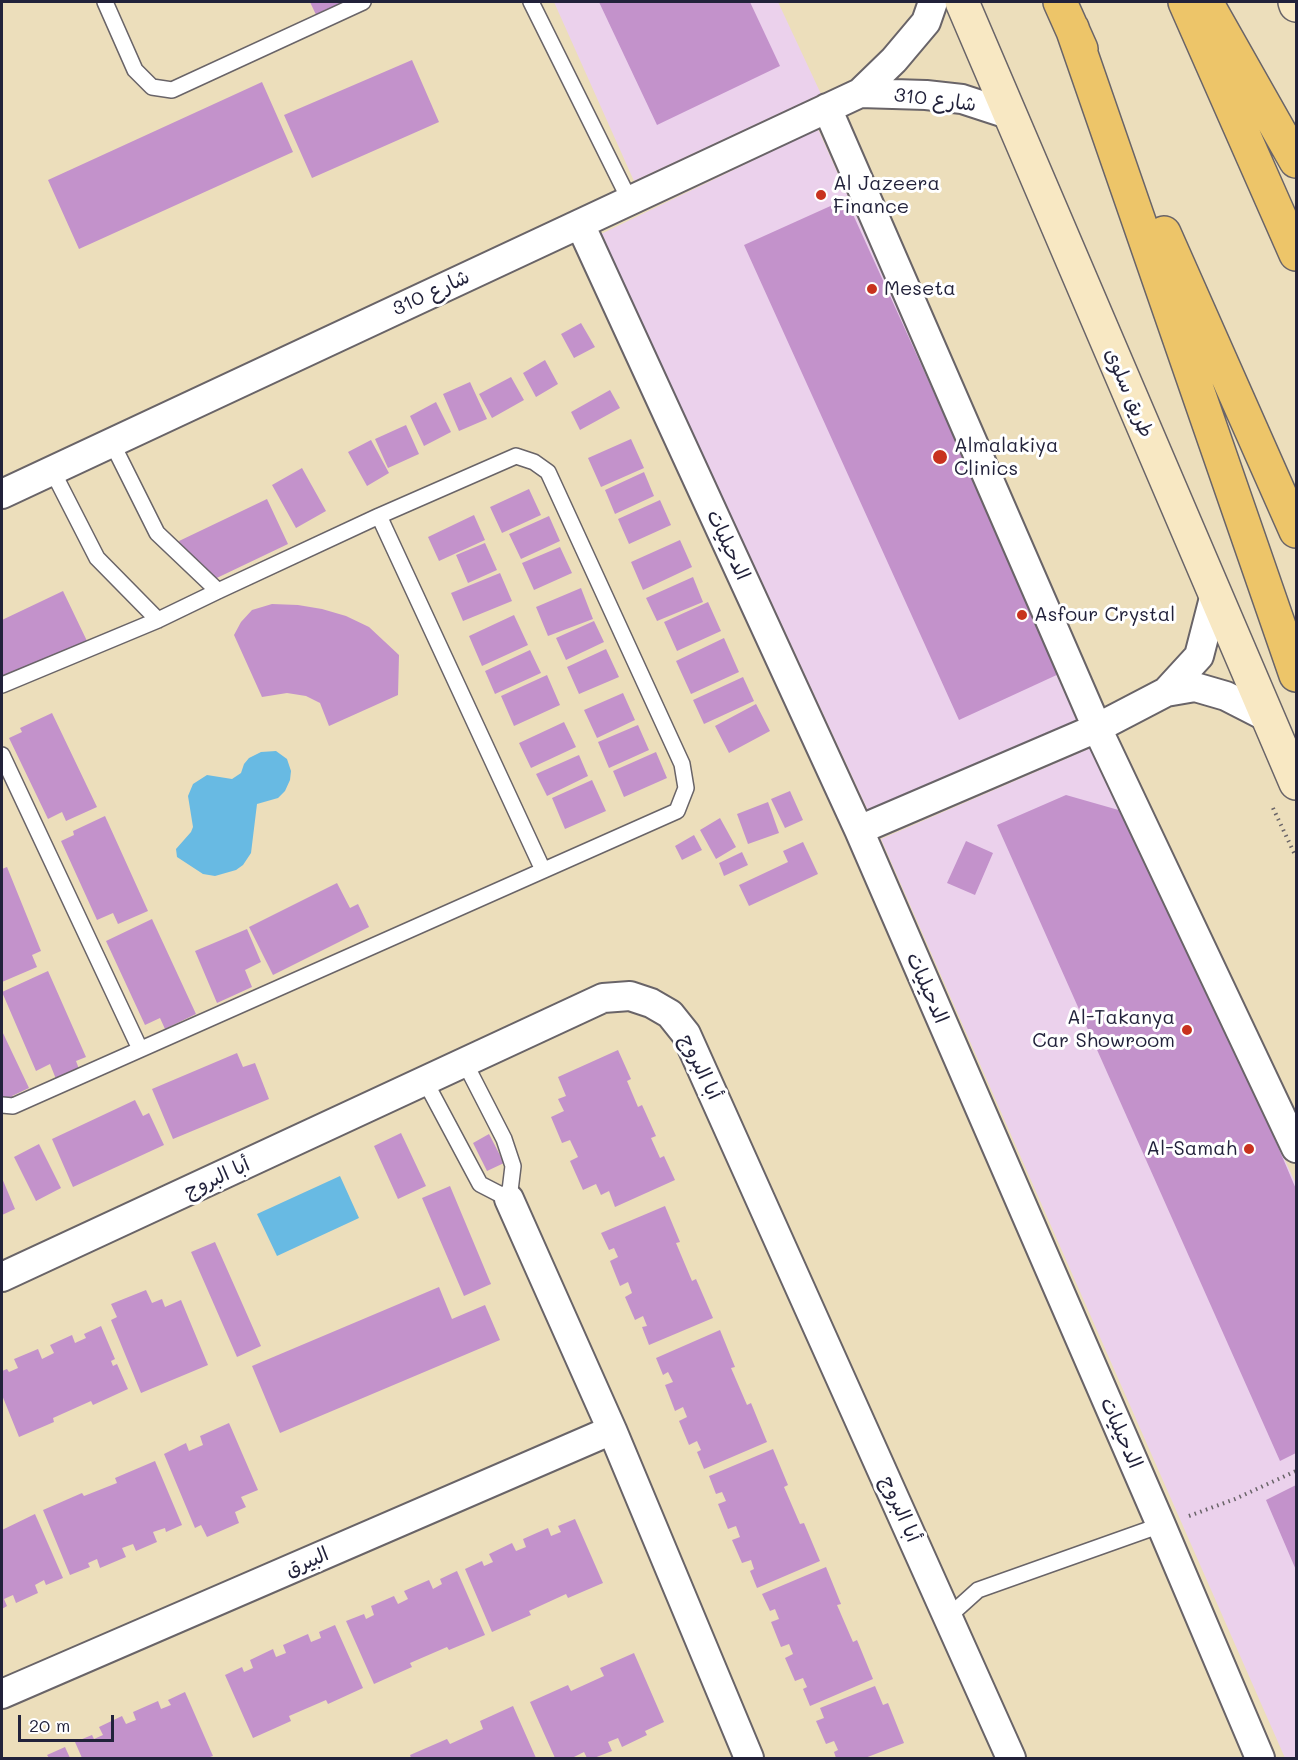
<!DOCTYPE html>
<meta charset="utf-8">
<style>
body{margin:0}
#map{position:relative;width:1298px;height:1760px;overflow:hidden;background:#ecdebb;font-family:Mali,sans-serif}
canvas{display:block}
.frame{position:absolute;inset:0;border:3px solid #22223b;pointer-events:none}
.scale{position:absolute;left:18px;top:1715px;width:96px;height:27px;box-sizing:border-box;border:3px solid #22223b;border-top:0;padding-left:8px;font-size:18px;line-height:21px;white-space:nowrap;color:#22223b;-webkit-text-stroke:4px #fff;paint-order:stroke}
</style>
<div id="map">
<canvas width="1298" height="1760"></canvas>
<div class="frame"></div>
<div class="scale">20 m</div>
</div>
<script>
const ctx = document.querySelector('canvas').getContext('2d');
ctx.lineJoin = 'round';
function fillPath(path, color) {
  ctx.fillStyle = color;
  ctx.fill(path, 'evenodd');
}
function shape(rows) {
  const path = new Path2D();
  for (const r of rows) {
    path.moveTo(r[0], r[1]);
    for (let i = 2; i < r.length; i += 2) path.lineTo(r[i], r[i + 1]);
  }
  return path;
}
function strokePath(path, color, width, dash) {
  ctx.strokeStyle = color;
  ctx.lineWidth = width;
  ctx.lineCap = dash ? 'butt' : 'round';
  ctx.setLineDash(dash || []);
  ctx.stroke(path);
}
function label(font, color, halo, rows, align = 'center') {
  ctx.font = font + ' Mali,"Playpen Sans Arabic",sans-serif';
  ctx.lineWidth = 6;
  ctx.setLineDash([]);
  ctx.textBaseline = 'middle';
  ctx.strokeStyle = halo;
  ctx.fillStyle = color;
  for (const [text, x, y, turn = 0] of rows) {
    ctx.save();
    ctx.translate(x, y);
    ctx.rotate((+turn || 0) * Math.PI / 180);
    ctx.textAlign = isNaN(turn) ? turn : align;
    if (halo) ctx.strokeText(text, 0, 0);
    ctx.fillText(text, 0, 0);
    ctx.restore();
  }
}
fillPath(shape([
 [554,2,778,2,821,94,634,181],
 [818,129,1084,725,870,815,601,234],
 [1093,747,1296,1184,1296,1758,1285,1758,881,839]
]), '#ebd1ec');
fillPath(shape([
 [276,751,287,759,291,771,290,780,285,791,278,798,257,804,251,853,243,865,236,870,215,876,203,874,177,857,176,849,191,832,193,827,188,796,193,784,207,775,232,779,241,773,244,764,249,758,261,752],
 [340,1176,359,1218,277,1256,257,1214]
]), '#68bae3');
fillPath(shape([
 [310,2,346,2,318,19],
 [599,2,750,2,780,66,657,125],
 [412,60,439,122,312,178,284,115],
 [262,82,293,152,79,249,48,180],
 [846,199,1061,673,959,720,744,245],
 [581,323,595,347,574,358,561,334],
 [545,360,558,384,536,397,523,373],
 [511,377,524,400,492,418,479,394],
 [470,382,487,419,459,431,443,394],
 [610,390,620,408,580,430,571,412],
 [436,402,451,432,424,446,410,416],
 [406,425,419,454,388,468,375,439],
 [631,439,644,468,601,487,588,458],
 [371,440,389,473,367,486,348,452],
 [302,468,326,511,296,528,272,485],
 [644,472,654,496,615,514,605,490],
 [529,489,541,515,502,533,490,507],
 [267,499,288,544,200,586,179,541],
 [660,500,671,525,629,544,618,519],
 [474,515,485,540,439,561,428,537],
 [549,516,560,541,521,559,509,534],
 [680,540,692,567,643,590,631,562],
 [485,543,497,570,468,583,456,555],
 [560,547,572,573,534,590,522,563],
 [500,573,512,601,463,621,451,593],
 [693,577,703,602,657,621,646,598],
 [581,588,593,619,548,636,536,607],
 [63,591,87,641,2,681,2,620],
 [708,602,721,631,677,651,664,622],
 [272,604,298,605,322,609,346,616,369,627,399,655,398,695,329,726,320,703,306,696,287,693,262,697,234,635,241,622,252,610],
 [514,615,528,645,482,666,469,636],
 [594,621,604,642,566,660,556,638],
 [724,638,739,672,691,694,676,661],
 [606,649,619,677,579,694,567,667],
 [530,650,541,673,495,694,485,671],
 [547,675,560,705,514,726,501,696],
 [743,677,754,701,704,724,693,700],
 [623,693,635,720,597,738,584,710],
 [756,704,770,731,729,753,715,726],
 [52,713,97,807,66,821,62,812,48,819,9,738,22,732,20,728],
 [564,722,576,747,531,768,519,743],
 [638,725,649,750,609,768,598,742],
 [656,752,667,778,624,797,613,771],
 [579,755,588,776,547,796,536,774],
 [592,780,606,811,565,829,552,798],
 [790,791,803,820,785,828,771,799],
 [1066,795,1136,815,1296,1189,1296,1453,1280,1461,997,825],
 [768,802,779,833,748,844,737,814],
 [105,816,148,911,118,924,113,913,97,920,61,841,74,835,73,831],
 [720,818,736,847,716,859,700,830],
 [694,835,702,850,682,860,675,846],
 [966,841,993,853,975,895,947,883],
 [803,842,818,874,749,906,739,885,788,862,783,851],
 [742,852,748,865,724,876,719,863],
 [7,867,41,951,32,955,37,967,2,982,2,869],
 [337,883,350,908,358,904,369,927,273,975,249,927],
 [152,919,196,1014,165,1029,160,1018,145,1025,106,941],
 [247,929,261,962,245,970,252,987,217,1003,195,951],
 [48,971,86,1057,76,1061,79,1069,56,1079,50,1064,36,1071,2,992],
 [2,1031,29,1088,12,1096,14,1099,2,1106],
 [618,1050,631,1079,627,1081,638,1107,642,1105,656,1136,651,1138,660,1158,664,1156,675,1180,615,1207,609,1191,601,1195,596,1184,583,1190,570,1161,578,1157,570,1140,562,1143,551,1117,564,1111,558,1099,566,1096,558,1077],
 [237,1053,243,1067,255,1063,269,1099,173,1139,152,1089],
 [135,1100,143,1116,149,1113,164,1145,73,1187,52,1139],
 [401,1133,426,1186,398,1199,374,1146],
 [489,1134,504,1163,487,1171,473,1143],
 [39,1144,61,1188,36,1201,14,1157],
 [2,1178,15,1209,2,1215],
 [450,1186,491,1284,464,1296,422,1198],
 [665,1206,680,1242,676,1243,692,1281,696,1279,713,1318,649,1345,642,1327,647,1326,643,1316,635,1320,625,1297,632,1293,628,1282,620,1286,610,1261,618,1257,614,1248,609,1250,601,1233],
 [215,1242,261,1346,237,1357,191,1252],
 [439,1287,452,1319,485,1305,500,1340,280,1433,252,1366],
 [146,1290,152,1303,162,1299,165,1307,181,1300,208,1365,141,1393,111,1320,117,1317,111,1304],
 [101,1326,115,1359,111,1361,113,1366,117,1364,128,1389,93,1405,91,1401,53,1418,54,1422,19,1437,2,1395,2,1371,7,1369,9,1372,18,1368,14,1359,38,1349,42,1359,54,1353,50,1345,72,1335,75,1343,86,1338,84,1334],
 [720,1330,735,1367,731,1368,747,1405,751,1403,767,1442,704,1469,697,1452,701,1450,697,1441,689,1445,679,1421,687,1417,683,1407,675,1411,665,1385,673,1382,668,1372,663,1375,656,1358],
 [229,1423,258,1490,241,1497,246,1507,235,1512,239,1523,207,1537,201,1525,195,1528,164,1454,186,1443,189,1451,203,1445,200,1436],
 [773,1449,788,1485,784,1487,800,1524,804,1523,820,1561,757,1588,750,1571,754,1569,751,1560,742,1563,732,1540,740,1537,736,1526,728,1529,718,1504,726,1501,722,1492,716,1494,709,1476],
 [155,1461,182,1525,166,1532,165,1528,153,1532,157,1542,136,1551,133,1544,122,1548,126,1557,100,1568,97,1559,88,1563,90,1567,70,1575,43,1510,82,1493,84,1496,117,1483,115,1478],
 [1296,1485,1296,1570,1266,1500],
 [35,1514,63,1578,46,1585,44,1580,35,1585,38,1593,16,1603,13,1595,4,1599,7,1606,2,1609,2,1530],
 [575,1519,603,1583,568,1598,566,1594,529,1611,531,1615,492,1632,465,1569,482,1561,484,1566,493,1562,489,1554,512,1543,516,1551,526,1547,523,1539,548,1528,551,1536,561,1532,558,1526],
 [826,1567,841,1604,837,1605,853,1642,857,1640,873,1679,810,1706,803,1689,807,1687,803,1678,795,1681,785,1658,793,1654,789,1644,781,1647,771,1622,779,1619,775,1609,770,1611,762,1594],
 [457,1571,485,1635,449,1650,447,1647,410,1663,412,1667,374,1684,346,1621,364,1614,366,1619,374,1615,371,1606,394,1596,398,1604,408,1599,404,1591,429,1580,433,1589,442,1584,440,1579],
 [335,1625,363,1688,328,1704,326,1700,289,1716,291,1721,253,1738,225,1675,242,1667,244,1672,253,1668,250,1660,273,1649,276,1657,286,1653,283,1645,308,1634,311,1642,321,1638,319,1632],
 [634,1653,664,1722,645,1731,647,1735,622,1747,618,1738,608,1742,612,1751,594,1758,587,1758,584,1752,574,1757,575,1758,555,1758,530,1702,568,1685,571,1691,604,1676,600,1668],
 [875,1686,883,1705,888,1703,904,1743,865,1758,836,1758,834,1752,838,1750,834,1741,826,1744,816,1721,824,1718,820,1708],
 [185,1692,213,1756,207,1758,82,1758,75,1742,92,1735,94,1739,103,1735,99,1727,122,1716,126,1724,136,1720,133,1712,158,1701,161,1709,171,1705,168,1700],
 [513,1706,536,1758,411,1758,410,1755,447,1739,450,1744,483,1729,480,1721],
 [65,1747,70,1758,49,1758,47,1755]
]), '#c392cb');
const lane = shape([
 [105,2,135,70,152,87,172,90,363,2],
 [531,2,630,201],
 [112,443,157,533,218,591],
 [52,470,97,558,158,620],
 [379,516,543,870],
 [2,685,158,620,218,591,379,516,516,456,534,462,548,472,682,764,686,788,677,811,13,1106,2,1105],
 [2,755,140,1049],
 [425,1081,480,1184,509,1199,513,1166,504,1139,465,1063],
 [948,1617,978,1590,1161,1525]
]);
const street = shape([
 [860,93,926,95,962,99,1008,114],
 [827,108,1097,728,1296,1148],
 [580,224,859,830,1161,1525,1260,1758],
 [2,494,860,93,894,60,926,22,933,2],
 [1166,692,1195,687,1226,696,1269,718],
 [859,830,1097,728,1166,692,1199,656,1215,594],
 [509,1199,612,1430,749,1758],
 [2,1277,603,998,630,996,651,1003,670,1014,686,1034,1011,1758],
 [2,1694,612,1430]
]);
const secondary = shape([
 [962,2,1296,783],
 [1295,2,1296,5]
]);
const highway = shape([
 [1060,2,1081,49],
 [1185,2,1296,254],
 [1206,2,1296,161],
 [1072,28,1296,675],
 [1164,233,1296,531]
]);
strokePath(lane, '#696468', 18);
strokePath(street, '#696468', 32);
strokePath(secondary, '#696468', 36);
strokePath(highway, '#696468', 36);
strokePath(shape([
 [1273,808,1296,857],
 [1189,1516,1235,1499,1296,1471]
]), '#696468', 4, [1.5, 4.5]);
strokePath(lane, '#fff', 15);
strokePath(street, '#fff', 28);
strokePath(secondary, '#f8e8c3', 33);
strokePath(highway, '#edc569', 33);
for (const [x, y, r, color] of [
 [821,195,6,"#c8321e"],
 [872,289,6,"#c8321e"],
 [940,457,8,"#c8321e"],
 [1022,615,6,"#c8321e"],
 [1187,1030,6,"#c8321e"],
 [1249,1149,6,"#c8321e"]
]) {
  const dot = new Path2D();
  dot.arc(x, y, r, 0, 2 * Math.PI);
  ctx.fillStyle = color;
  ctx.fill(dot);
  strokePath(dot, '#fff', 2);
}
label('20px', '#22223b', '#fff', [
 ["شارع 310",935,100,7],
 ["شارع 310",431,293,-25],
 ["طريق سلوى",1129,393,67],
 ["الدحيليات",728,545,65],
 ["الدحيليات",927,988,66],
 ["أبا البروج",700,1067,64],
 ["أبا البروج",217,1178,-25],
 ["الدحيليات",1121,1433,66],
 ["أبا البروج",900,1509,66],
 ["البيرق",307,1562,-23]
]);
label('20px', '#22223b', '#fff', [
 ["Al Jazeera",833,184],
 ["Finance",833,207],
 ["Meseta",884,289],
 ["Almalakiya",954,446],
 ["Clinics",954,469],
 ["Asfour Crystal",1034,615],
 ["Al-Takanya",1175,1018,"right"],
 ["Car Showroom",1175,1041,"right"],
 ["Al-Samah",1237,1149,"right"]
], 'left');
</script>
